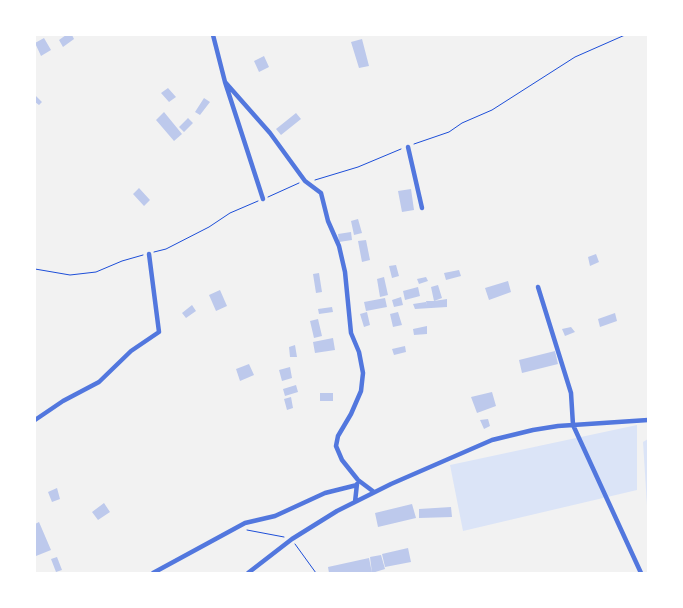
<!DOCTYPE html>
<style>
body{margin:0}
#map{position:relative;width:683px;height:608px;overflow:hidden;background:#f2f2f2;font-family:Jost,sans-serif}
canvas{display:block}
.frame{position:absolute;inset:0;border:36px solid #fff;pointer-events:none}
</style>
<div id="map">
<canvas width="683" height="608"></canvas>
<div class="frame"></div>
</div>
<script>
const ctx = document.querySelector('canvas').getContext('2d');
ctx.lineJoin = 'round';
function fillPath(path, color) {
  ctx.fillStyle = color;
  ctx.fill(path, 'evenodd');
}
function shape(rows) {
  const path = new Path2D();
  for (const r of rows) {
    path.moveTo(r[0], r[1]);
    for (let i = 2; i < r.length; i += 2) path.lineTo(r[i], r[i + 1]);
  }
  return path;
}
function strokePath(path, color, width, dash) {
  ctx.strokeStyle = color;
  ctx.lineWidth = width;
  ctx.lineCap = dash ? 'butt' : 'round';
  ctx.setLineDash(dash || []);
  ctx.stroke(path);
}
fillPath(shape([
 [637,425,637,490,463,531,450,465],
 [648,439,648,521,643,442]
]), '#dbe4f7');
fillPath(shape([
 [66,35,72,35,74,39,63,47,59,40],
 [44,38,51,50,41,56,35,43],
 [362,39,369,66,359,68,351,42],
 [264,56,269,67,259,72,254,61],
 [168,88,176,97,169,102,161,93],
 [35,95,42,102,39,105,35,102],
 [204,98,210,102,200,115,195,112],
 [164,112,182,134,174,141,156,120],
 [296,113,301,119,281,135,276,129],
 [188,118,193,123,184,132,179,127],
 [139,188,150,200,144,206,133,194],
 [411,189,414,210,402,212,398,191],
 [358,219,362,233,354,235,351,221],
 [351,232,352,240,339,242,338,234],
 [366,240,370,260,362,262,358,241],
 [596,254,599,262,590,266,588,257],
 [396,265,399,276,392,278,389,266],
 [459,270,461,276,446,280,444,273],
 [319,273,322,292,316,293,313,274],
 [384,277,388,295,380,297,377,279],
 [426,277,428,281,419,284,417,279],
 [508,281,511,292,489,300,485,288],
 [438,285,442,298,434,301,447,299,447,307,415,309,413,304,426,302,427,305,426,301,434,301,431,287],
 [418,287,420,296,405,300,403,291],
 [220,290,227,306,216,311,209,295],
 [401,297,403,305,394,307,392,300],
 [385,298,387,307,366,311,364,302],
 [192,305,196,311,186,318,182,313],
 [332,307,333,312,319,314,318,309],
 [367,312,370,325,364,327,360,314],
 [398,312,402,325,393,327,390,314],
 [615,313,617,321,600,327,598,319],
 [318,319,322,336,314,338,310,321],
 [427,326,427,334,414,335,413,329],
 [571,327,575,332,565,336,562,329],
 [333,338,335,350,315,353,313,342],
 [295,345,297,357,290,357,289,347],
 [405,346,406,352,394,355,392,349],
 [555,351,558,364,522,373,519,360],
 [249,364,254,375,240,381,236,369],
 [290,367,292,378,282,381,279,370],
 [296,385,298,392,285,396,283,389],
 [492,392,496,406,477,413,471,397],
 [320,393,333,393,333,401,320,401],
 [291,397,293,408,287,410,284,399],
 [488,419,490,426,484,429,480,420],
 [57,488,60,499,52,502,48,492],
 [104,503,110,512,98,520,92,512],
 [412,504,416,518,378,527,375,513],
 [451,507,452,517,419,518,419,509],
 [39,522,51,550,36,556,35,553,35,524],
 [408,548,411,562,385,567,382,554],
 [381,555,385,569,372,573,370,557],
 [57,557,62,570,56,572,51,559],
 [369,558,372,573,329,573,328,567]
]), '#bdc9ec');
strokePath(shape([
 [414,144,449,132,462,123,492,110,575,57,625,35],
 [315,180,358,167,401,149],
 [268,197,299,183],
 [154,252,166,249,209,227,230,213,258,201],
 [35,269,70,275,96,272,122,261,143,255],
 [247,530,284,537],
 [295,544,316,573]
]), '#1d4ed8', 1);
strokePath(shape([
 [213,35,225,82,263,199],
 [225,82,270,133,305,181,321,193,328,221,339,246,345,272,351,333,359,352,363,373,361,391,351,414,338,436,336,446,342,460,358,480,374,492],
 [408,147,422,208],
 [538,287,571,393,573,425,641,573],
 [35,420,63,401,99,382,131,351,159,332,149,254],
 [355,502,357,484],
 [153,573,245,523,275,516,325,493,357,485],
 [248,573,292,539,337,511,391,484,492,440,533,430,558,426,648,420]
]), '#5277de', 4.5);
</script>
